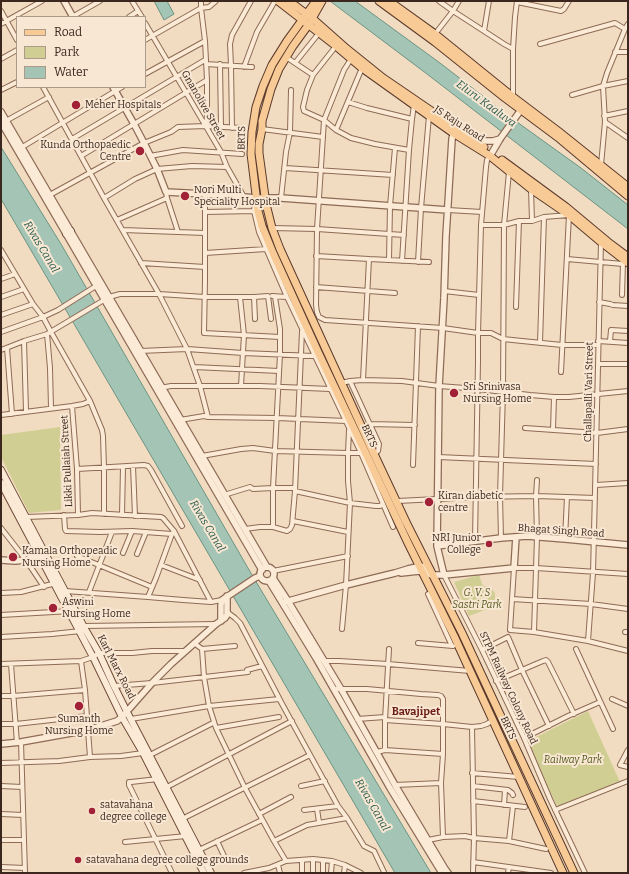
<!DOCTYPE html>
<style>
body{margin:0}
#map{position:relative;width:629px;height:874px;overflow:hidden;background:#f2dcc1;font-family:Bitter,serif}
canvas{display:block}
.frame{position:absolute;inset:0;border:2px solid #3b271d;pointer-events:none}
.legend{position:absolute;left:16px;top:16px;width:130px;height:72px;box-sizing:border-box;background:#f8e7d2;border:1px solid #ac9a8a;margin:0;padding:5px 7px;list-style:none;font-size:12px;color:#3b271d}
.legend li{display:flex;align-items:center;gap:8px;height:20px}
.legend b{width:20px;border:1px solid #ac9a8a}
</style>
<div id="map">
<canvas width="629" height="874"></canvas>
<div class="frame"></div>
<ul class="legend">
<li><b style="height:5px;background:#f8ca96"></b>Road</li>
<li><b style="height:11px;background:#d1ce94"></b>Park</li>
<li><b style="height:11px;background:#a4c4b5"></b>Water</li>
</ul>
</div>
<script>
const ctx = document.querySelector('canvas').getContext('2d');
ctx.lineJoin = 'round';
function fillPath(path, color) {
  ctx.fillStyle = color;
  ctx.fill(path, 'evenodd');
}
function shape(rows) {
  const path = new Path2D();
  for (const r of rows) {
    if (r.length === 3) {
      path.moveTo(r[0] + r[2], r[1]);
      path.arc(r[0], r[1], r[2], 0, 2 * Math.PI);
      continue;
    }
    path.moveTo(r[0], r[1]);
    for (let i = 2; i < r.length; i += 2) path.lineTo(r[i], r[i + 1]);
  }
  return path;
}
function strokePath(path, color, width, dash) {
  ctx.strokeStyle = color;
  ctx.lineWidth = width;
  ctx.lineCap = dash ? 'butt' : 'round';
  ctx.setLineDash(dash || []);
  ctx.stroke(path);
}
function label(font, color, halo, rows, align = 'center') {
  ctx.font = font + ' Bitter,serif';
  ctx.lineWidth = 4;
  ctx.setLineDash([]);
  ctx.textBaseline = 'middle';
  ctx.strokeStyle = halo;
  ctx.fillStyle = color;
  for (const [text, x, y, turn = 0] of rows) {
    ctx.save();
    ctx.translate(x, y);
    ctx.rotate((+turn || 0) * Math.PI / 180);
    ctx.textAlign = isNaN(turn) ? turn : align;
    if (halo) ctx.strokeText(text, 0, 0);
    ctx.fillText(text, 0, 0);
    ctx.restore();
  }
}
fillPath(shape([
 [60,427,61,510,29,513,1,457,1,435],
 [479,575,483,586,489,586,495,593,495,603,490,608,469,616,454,582],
 [588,711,620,782,559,810,526,742]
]), '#d1ce94');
const water = shape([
 [154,1,167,1,174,14,164,20,154,1],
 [330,1,355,1,440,63,510,117,581,168,628,205,628,229,427,74,330,1],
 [1,147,61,244,252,575,431,873,395,873,1,199,1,147]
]);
fillPath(water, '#a4c4b5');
strokePath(water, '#6a9382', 1);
const minor = shape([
 [132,1,142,17],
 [201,1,201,8,205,41,207,80,207,116,206,126],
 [439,1,453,11,504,44,513,49],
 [517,2,561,11,564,9,569,1],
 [1,11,17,40],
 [72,17,100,1],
 [129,17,138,11],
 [145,23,221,152,227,167,244,197],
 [1,24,42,1],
 [484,31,489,1],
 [435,34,453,11,459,1],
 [145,40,201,8,209,7,216,1],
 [540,44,615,23,625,29],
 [336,46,313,75,307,90,303,107,304,111,324,120,336,130,351,138,375,144,409,150],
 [615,52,628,52],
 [286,57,313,75],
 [1,59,17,50],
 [351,59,344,70,324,120,317,229,316,305,317,312,319,317,325,320,443,328,478,333,491,333,503,339,522,341,562,345,598,345],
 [295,63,319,33],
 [206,64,252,67],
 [220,64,221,127],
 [244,67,257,32,275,1],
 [145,74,205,41],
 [43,87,104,198,159,294,187,349,200,386,208,417],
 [1,90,17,82],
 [572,95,603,86,628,81],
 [513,97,513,49,515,17,517,1],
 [348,102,367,108,412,119],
 [604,116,628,111],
 [4,122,49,97],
 [605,122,628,138],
 [232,128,231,65,230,44,232,35,251,1],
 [262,129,323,137],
 [336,130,362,68],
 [72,139,205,60],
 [19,149,122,87],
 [81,156,207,80],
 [150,156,183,150,242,154],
 [601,165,605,122,603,86,607,73,625,29,628,24],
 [285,168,393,175],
 [531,189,532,221],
 [205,194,205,280,204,333,280,337],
 [48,196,144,143,171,132,178,127,206,126,242,128],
 [104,198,135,179,157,169,192,166,227,167],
 [167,198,178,232],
 [281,198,286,152,290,132,291,90],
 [255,202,254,211,259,232,287,297,361,453,393,527],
 [448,210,482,212],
 [205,212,254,211],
 [117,220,167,198,166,192],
 [481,225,504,225,519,221,532,221,544,217],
 [272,228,317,229,404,235],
 [123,230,205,233],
 [1,250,33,304,43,317,51,332,90,401,102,430,103,436,104,468,104,514],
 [205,253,266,249],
 [316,256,369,259],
 [567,259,623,264],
 [389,260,390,206,395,148],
 [402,261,409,150,412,119,414,105],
 [418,262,421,208,429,116],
 [141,263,205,267],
 [1,279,15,274],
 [316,287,395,293],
 [444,291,479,295],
 [622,295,623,263],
 [272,296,287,297],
 [1,297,24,289],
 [240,297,244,335,241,386],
 [254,297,255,319],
 [599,302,610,304,613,305,628,306],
 [516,307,519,221],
 [1,315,33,304],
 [1,332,43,317,58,310,96,286],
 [47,334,50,368,51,408],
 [24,341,26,411],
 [598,341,628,343],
 [610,341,611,330,628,331],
 [540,343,544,217,569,215,561,372],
 [7,348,12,414],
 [1,350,24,341,47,334,109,297,120,294,159,294,205,297,254,297,268,296,271,319],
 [140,351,187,349,243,353,314,356],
 [598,364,628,364],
 [194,367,279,371],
 [363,380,369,259,429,262],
 [350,381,379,444,378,451,374,454],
 [342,383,350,381,363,380,402,381,439,386,478,389,530,395,554,397,569,397,628,391],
 [160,388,171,386,260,386,330,389],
 [72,406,77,469,78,515],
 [1,415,72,406,83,404,90,401],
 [180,420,204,416,208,417,277,418,346,421],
 [369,424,415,425],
 [525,428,597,433,628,429],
 [553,430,554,397],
 [202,456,241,449,253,448,275,451,348,453,349,430],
 [438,457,596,464],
 [413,465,418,326],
 [133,466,135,516],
 [77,469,144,465,148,466,151,470,182,526],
 [596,485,628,483],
 [295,491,350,503,376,506,380,506,383,504],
 [224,495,250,487,253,489,273,488,295,488],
 [567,497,595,498],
 [398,501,476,497,536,496,537,480],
 [64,515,65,529,66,531,100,532,132,531,172,534],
 [122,515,123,467],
 [26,517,78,515,92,513,161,517,163,518,174,531],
 [293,521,348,532],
 [273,527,273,488,280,354,280,329,275,297],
 [1,528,26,560,44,587],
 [245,529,260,527,273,527,287,531,290,529,292,525,295,491,302,331],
 [501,538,500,496,503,392,504,225,509,172],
 [475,541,478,361,478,333,481,225,486,167,487,160,490,156],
 [123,553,132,531],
 [137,554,146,532],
 [77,556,152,587],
 [161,565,200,580],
 [273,571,348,556],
 [628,574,536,568,514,568,510,630,534,632,588,641,628,651],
 [444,575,482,650,524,738,550,799,585,873],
 [65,591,148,597,156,578,172,534,174,531,211,602,222,600],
 [89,592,112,532],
 [1,593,21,592,56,583],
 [428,594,452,646],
 [148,597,183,600,211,602],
 [512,599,591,604,628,609],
 [227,612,235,618,240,623,281,702,338,806,347,818,364,846,374,851,384,872],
 [1,615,71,611],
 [84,626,216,624],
 [342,629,346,585,350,503,348,481,348,453,361,453],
 [534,632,537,537,536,496,567,497,565,539],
 [625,632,628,632],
 [1,637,52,634,81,631],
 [588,641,593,573,601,242],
 [418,643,453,646],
 [202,649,235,646],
 [576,649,613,729],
 [482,650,508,637,522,670,549,726],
 [324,661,339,661,388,664,470,671],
 [1,664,81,661,93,657,99,653,132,653,152,651,185,651],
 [11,664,17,743],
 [247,670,262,666],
 [496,681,543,661,546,660,548,662,574,714],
 [114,686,152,683,248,672],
 [334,689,367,689,421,694,438,695,441,696,443,699,443,754,441,783,443,837,428,840],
 [85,690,88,730,90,757],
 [1,696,13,696,85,690,81,661],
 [612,699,628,706],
 [131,719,209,706,204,677,202,649,194,643],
 [357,719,385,717],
 [385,720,443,724,472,727],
 [1,724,16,724,87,716],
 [216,728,279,717],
 [524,738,568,716,600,702],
 [21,742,25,873],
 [385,750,385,720,389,649],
 [628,750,620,765,628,767],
 [377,752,385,750,443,754],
 [1,763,59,761,90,757,121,756,143,753,150,755,213,723],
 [472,773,519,777],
 [158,779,131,782,129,782,129,785,172,873],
 [395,785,441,783],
 [1,786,22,787],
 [301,786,325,781],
 [473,786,508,790,512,793,513,795],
 [167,787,292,721],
 [473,801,525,807],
 [504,805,505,790],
 [317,809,319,822],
 [304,810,338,806],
 [555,810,628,781],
 [1,814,23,815],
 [259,814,291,797],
 [184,818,310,755],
 [443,837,465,836,474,838,509,841,546,849],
 [1,840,24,840],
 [217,841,225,858],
 [274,841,307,825,347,818],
 [509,841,513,806],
 [125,842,186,836],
 [199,850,262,820],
 [313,859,313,873],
 [302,860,302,873],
 [323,860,323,873],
 [286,861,313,859,332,861,345,865,361,873],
 [473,862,551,873],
 [278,865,280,873],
 [1,867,25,868],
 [244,873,269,868,286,861,274,841,245,788,216,728,209,706,279,699],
 [331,873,332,861],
 [344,873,345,865],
 [473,873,474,838,472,727,481,726,487,724,493,720],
 [508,873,509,867]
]);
const tertiary = shape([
 [64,1,73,17],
 [113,87,134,124,144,143,157,169,166,192,205,194,257,198,281,198,448,210],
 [1,112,267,567],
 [1,122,262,570],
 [475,141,493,141,500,139],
 [490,156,500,139,523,107],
 [437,546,439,386,444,298,446,236,452,139,454,131],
 [1,560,15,561,26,560,43,552],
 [267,574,7],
 [401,573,419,571,432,575,444,575,514,568,516,537],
 [444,575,437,546,501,538,527,536,565,539,628,545],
 [273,578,288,601,341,689,395,785,445,869,448,873],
 [269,581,316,658,390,788,442,873],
 [285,602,346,585,395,573,408,569,421,566,430,569],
 [221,621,221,605,222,600,255,578,260,576],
 [1,744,21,742,88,730,117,721,122,717,152,683,171,664,216,624,225,618,227,615,227,596]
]);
const secondary = shape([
 [66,234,71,231],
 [1,470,85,629,99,653,114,686,127,712,211,873],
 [1,483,93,657,122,717,143,753,204,873]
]);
const primary = shape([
 [278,1,336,46,362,68,453,133,490,156,531,189,569,215,601,242,628,263],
 [289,1,312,18,347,49,383,78,484,147],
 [316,1,287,41,272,65,263,86,256,107,252,132,251,154,258,211,262,226,273,253,318,352,408,543,454,636,563,873],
 [322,1,309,24,293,46,279,69,271,89,262,121,262,129,259,144,259,153,266,204,272,228,280,249,374,454,406,522,462,633,574,873],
 [379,1,435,42,505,98,560,139,628,196],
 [389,1,435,34,513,97,558,131,628,187],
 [502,160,566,207,608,242,628,257]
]);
strokePath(minor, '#8d6b57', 6);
strokePath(tertiary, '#8d6b57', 8);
strokePath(secondary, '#6f4c3a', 8);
strokePath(primary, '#5a3a2c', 9);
strokePath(minor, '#fbead5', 4);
strokePath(tertiary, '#fbead5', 5.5);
strokePath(secondary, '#fbead5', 6);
strokePath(primary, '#f8ca96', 7);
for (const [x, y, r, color] of [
 [76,105,5,"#a12237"],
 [140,151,5,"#a12237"],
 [185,196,5,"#a12237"],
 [454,393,5,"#a12237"],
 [429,502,5,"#a12237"],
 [489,544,4,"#a12237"],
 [13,557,5,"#a12237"],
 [53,608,5,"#a12237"],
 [79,706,5,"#a12237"],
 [92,811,4,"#a12237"],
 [78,860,4,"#a12237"]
]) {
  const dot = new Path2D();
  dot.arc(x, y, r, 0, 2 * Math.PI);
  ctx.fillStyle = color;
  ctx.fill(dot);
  strokePath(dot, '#f8e7d2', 1.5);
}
label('10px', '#3b271d', '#f8e7d2', [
 ["Meher Hospitals",85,105],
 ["Kunda Orthopaedic",131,145,"right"],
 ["Centre",131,157,"right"],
 ["Nori Multi",194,190],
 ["Speciality Hospital",194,202],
 ["Sri Srinivasa",463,387],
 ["Nursing Home",463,399],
 ["Kiran diabetic",438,496],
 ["centre",438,508],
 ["NRI Junior",481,538,"right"],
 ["College",481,550,"right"],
 ["Kamala Orthopeadic",22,551],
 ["Nursing Home",22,563],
 ["Aswini",62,602],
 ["Nursing Home",62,614],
 ["Sumanth",79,719,"center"],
 ["Nursing Home",79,731,"center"],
 ["satavahana",100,805],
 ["degree college",100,817],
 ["satavahana degree college grounds",86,860]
], 'left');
label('10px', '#3b271d', '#f8e7d2', [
 ["Gnanolive Street",203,105,60],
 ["JS Raju Road",459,124,33],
 ["BRTS",242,138,-88],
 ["Challapalli Vari Street",589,392,-89],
 ["BRTS",369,436,65],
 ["Likki Pullaiah Street",67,461,-93],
 ["Bhagat Singh Road",561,531,4],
 ["Karl Marx Road",116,667,63],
 ["STPM Railway Colony Road",508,688,65],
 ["BRTS",508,728,65]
]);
label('italic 10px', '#545a21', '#f8e7d2', [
 ["G. V. S",477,593],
 ["Sastri Park",477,605],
 ["Railway Park",573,760]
]);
label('italic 11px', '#2a5c51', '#f8e7d2', [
 ["Eluru Kaaluva",486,104,36],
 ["Rivas Canal",41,247,59],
 ["Rivas Canal",207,526,59],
 ["Rivas Canal",372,805,60]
]);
label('bold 11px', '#6c1d18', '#f8e7d2', [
 ["Bavajipet",416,712]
]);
</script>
